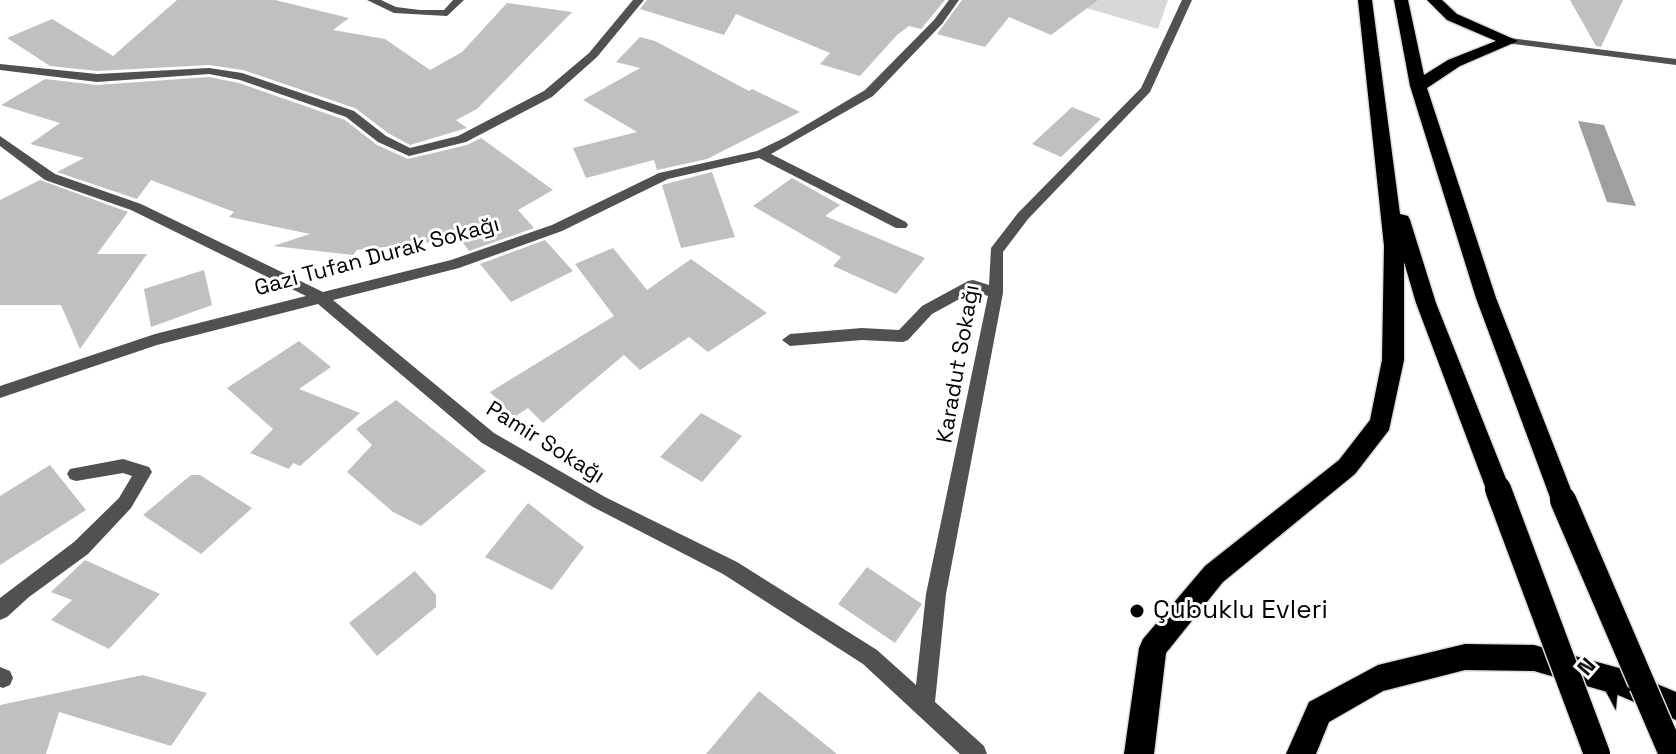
<!DOCTYPE html>
<meta charset="utf-8">
<style>
body{margin:0}
#map{position:relative;width:1676px;height:754px;overflow:hidden;background:#fff;font-family:"Space Grotesk",sans-serif}
canvas{display:block}
.north{position:absolute;left:1564px;top:642px;width:80px;height:80px;-webkit-text-stroke:6px #fff;paint-order:stroke;rotate:311deg;font-size:22px;font-weight:700;line-height:32px;text-align:center;color:#000}
.north::after{content:'';display:block;margin:auto;width:28px;height:36px;background:#000;clip-path:polygon(50% 0,100% 100%,50% 72%,0 100%)}
</style>
<div id="map">
<canvas width="1676" height="754"></canvas>
<div class="north">N</div>
</div>
<script>
const ctx = document.querySelector('canvas').getContext('2d');
ctx.lineJoin = 'round';
function fillPath(path, color) {
  ctx.fillStyle = color;
  ctx.fill(path, 'evenodd');
}
function shape(rows) {
  const path = new Path2D();
  for (const r of rows) {
    path.moveTo(r[0], r[1]);
    for (let i = 2; i < r.length; i += 2) path.lineTo(r[i], r[i + 1]);
  }
  return path;
}
function strokePath(path, color, width, dash) {
  ctx.strokeStyle = color;
  ctx.lineWidth = width;
  ctx.lineCap = dash ? 'butt' : 'round';
  ctx.setLineDash(dash || []);
  ctx.stroke(path);
}
function label(font, color, halo, rows, align = 'center') {
  ctx.font = font + ' "Space Grotesk",sans-serif';
  ctx.lineWidth = 6;
  ctx.setLineDash([]);
  ctx.textBaseline = 'middle';
  ctx.strokeStyle = halo;
  ctx.fillStyle = color;
  for (const [text, x, y, turn = 0] of rows) {
    ctx.save();
    ctx.translate(x, y);
    ctx.rotate((+turn || 0) * Math.PI / 180);
    ctx.textAlign = isNaN(turn) ? turn : align;
    if (halo) ctx.strokeText(text, 0, 0);
    ctx.fillText(text, 0, 0);
    ctx.restore();
  }
}
fillPath(shape([
 [1059,0,1168,0,1158,29]
]), '#d8d8d8');
fillPath(shape([
 [1578,121,1604,125,1636,206,1607,202]
]), '#9f9f9f');
fillPath(shape([
 [177,0,275,0,349,18,333,30,385,39,430,70,462,52,507,3,572,12,477,109,456,120,467,128,410,145,388,133,355,108,243,70,209,65,97,71,50,66,7,38,52,19,113,56],
 [647,0,945,0,921,29,909,26,897,35,860,76,820,64,830,53,736,14,724,35,640,9],
 [962,0,1098,0,1051,35,1009,17,985,47,937,34],
 [1570,0,1623,0,1601,47,1596,46],
 [640,37,655,41,749,91,752,89,800,112,707,159,657,170,654,160,586,178,573,148,637,132,583,100,640,68,616,62],
 [209,77,239,83,345,120,377,145,408,159,467,145,481,138,553,190,518,210,534,228,469,251,460,239,357,250,353,255,273,246,310,234,229,217,234,212,151,180,137,199,57,172,84,158,30,144,60,123,1,105,45,79,97,85],
 [1072,107,1101,119,1061,157,1032,144],
 [712,172,735,237,681,248,662,185],
 [792,178,840,205,825,216,925,258,896,294,833,266,841,257,753,206],
 [40,180,128,212,97,254,147,254,80,349,61,305,0,305,0,200],
 [545,240,573,271,511,302,480,264],
 [613,248,647,290,691,259,767,313,708,352,689,337,640,370,624,355,543,423,528,408,514,417,490,392,614,316,575,264],
 [204,270,212,305,151,327,144,289],
 [299,341,331,367,299,389,360,413,300,466,293,463,289,469,250,453,273,429,227,388],
 [396,400,486,471,421,526,393,512,347,472,372,445,356,429],
 [701,413,742,436,702,482,660,457],
 [50,465,86,510,0,565,0,496],
 [191,475,200,475,252,508,201,554,143,515],
 [528,503,584,547,552,590,485,557],
 [85,560,160,594,109,649,51,620,72,600,51,592],
 [867,567,922,604,895,643,838,604],
 [415,571,436,595,436,607,377,656,349,623],
 [143,675,207,693,171,746,59,712,46,754,0,754,0,705],
 [759,691,837,754,706,754]
]), '#c0c0c0');
const trunk = shape([
 [1358,0,1372,0,1400,214,1408,216,1410,220,1436,303,1510,489,1507,496,1498,499,1489,496,1486,489,1416,303,1404,262,1404,360,1389,430,1355,474,1223,582,1166,653,1154,754,1124,754,1139,648,1143,639,1205,566,1339,460,1370,420,1382,360,1384,246,1358,0],
 [1394,0,1408,0,1424,75,1448,60,1496,41,1447,20,1427,0,1442,0,1457,14,1518,41,1460,66,1427,88,1496,298,1575,500,1572,507,1563,511,1554,507,1551,500,1476,298,1410,86,1394,0],
 [1465,644,1534,645,1619,668,1676,692,1676,720,1618,695,1534,671,1465,670,1383,691,1329,722,1316,754,1286,754,1309,702,1378,665,1465,644]
]);
strokePath(trunk, '#dbdbdb', 3);
fillPath(shape([
 [367,0,381,0,396,7,420,10,444,10,453,0,464,0,447,16,394,13,367,0],
 [633,0,644,0,597,57,552,97,466,142,409,156,378,142,346,117,240,80,209,74,97,82,0,70,0,64,97,74,209,68,242,73,354,111,386,136,410,148,458,136,544,91,589,53,633,0],
 [949,0,959,0,942,24,873,96,771,154,906,222,908,225,906,228,896,228,759,158,668,179,562,231,459,268,333,300,494,433,605,497,737,562,877,650,916,685,926,594,988,296,974,291,932,314,908,340,903,342,862,340,790,346,782,340,790,334,862,328,899,330,922,306,968,281,973,280,989,285,991,248,1018,213,1141,88,1182,0,1192,0,1150,92,1028,219,1003,252,1003,293,946,594,935,702,984,746,987,754,960,754,863,664,723,574,593,507,482,443,318,304,157,345,0,398,0,386,155,334,306,296,131,210,45,180,0,146,0,136,55,174,141,204,323,292,451,260,552,225,659,173,757,151,786,137,865,90,934,20,949,0],
 [1510,38,1676,59,1676,65,1506,43,1506,39,1510,38],
 [123,459,149,467,152,472,131,508,88,554,29,597,7,617,0,620,0,598,74,542,119,498,132,476,123,473,76,481,70,479,67,474,70,469,123,459],
 [0,667,10,671,13,678,10,685,3,688,0,687,0,667]
]), '#515151');
fillPath(trunk, '#000');
const trunkBridge = shape([
 [1498,489,1597,754],
 [1563,500,1672,754]
]);
strokePath(trunkBridge, '#dbdbdb', 29, []);
strokePath(trunkBridge, '#000', 26);
for (const [x, y, r, color] of [
 [1137,611,8,"#000"]
]) {
  const dot = new Path2D();
  dot.arc(x, y, r, 0, 2 * Math.PI);
  ctx.fillStyle = color;
  ctx.fill(dot);
  strokePath(dot, '#fff', 3);
}
label('22px', '#000', '#fff', [
 ["Gazi Tufan Durak Sokağı",377,257,-15],
 ["Karadut Sokağı",959,364,-80],
 ["Pamir Sokağı",545,443,32]
]);
label('26px', '#000', '#fff', [
 ["Çubuklu Evleri",1153,611]
], 'left');
</script>
